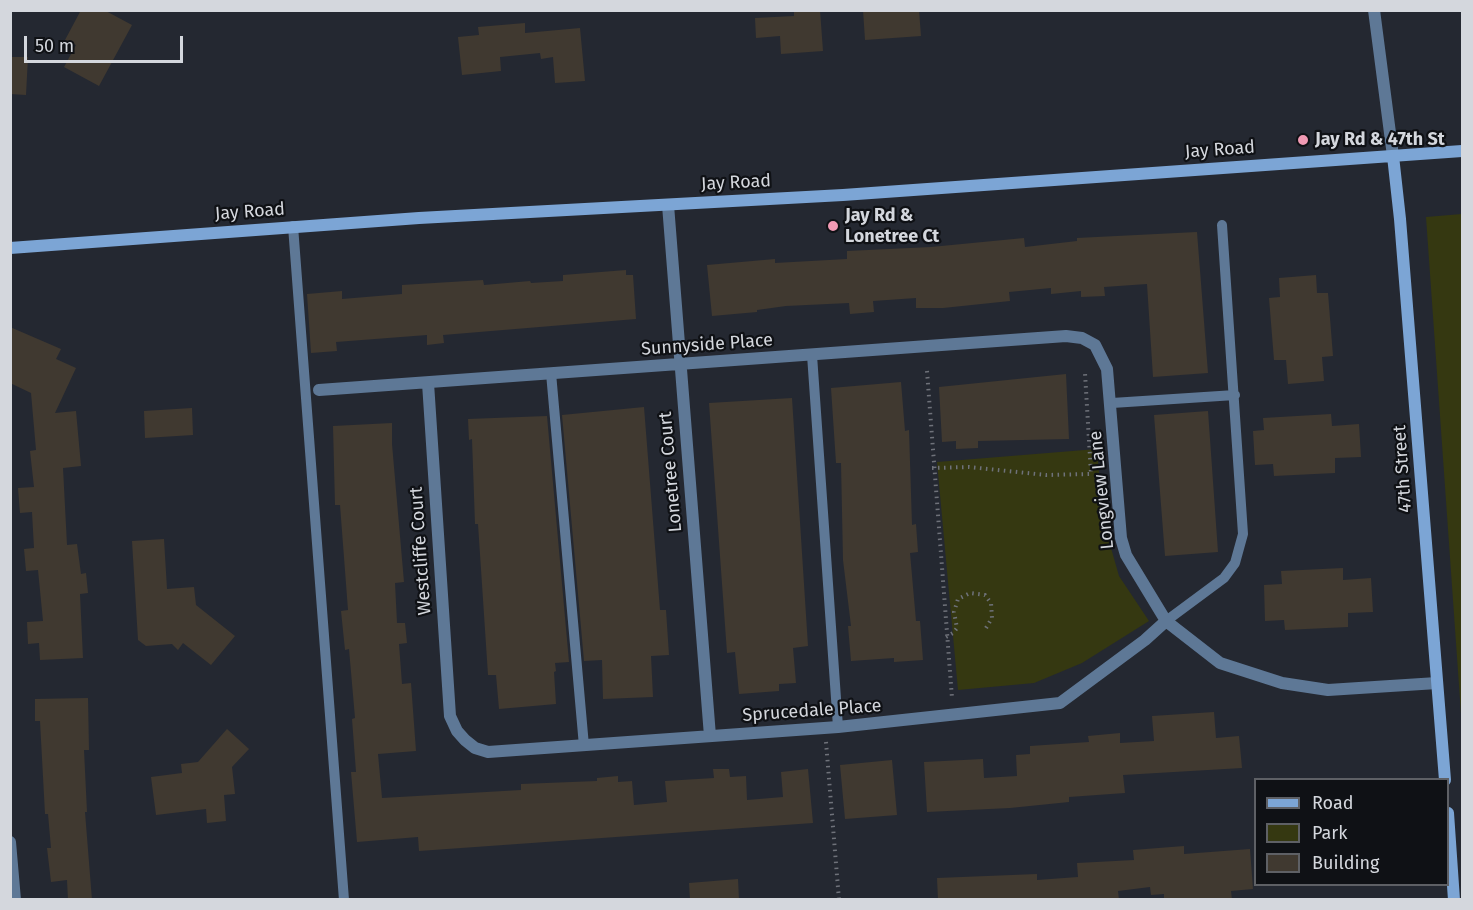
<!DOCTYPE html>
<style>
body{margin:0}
#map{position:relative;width:1473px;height:910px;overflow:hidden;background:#242831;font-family:"Fira Sans",sans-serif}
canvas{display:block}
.frame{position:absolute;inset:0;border:12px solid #d4d7dd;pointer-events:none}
.legend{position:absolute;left:1254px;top:778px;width:195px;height:108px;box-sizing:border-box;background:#0f1115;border:2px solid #5e6065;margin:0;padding:8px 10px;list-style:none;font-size:18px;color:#d4d7dd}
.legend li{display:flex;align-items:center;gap:12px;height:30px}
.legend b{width:30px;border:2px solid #5e6065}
.scale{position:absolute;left:24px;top:36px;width:159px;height:27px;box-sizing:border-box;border:3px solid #d4d7dd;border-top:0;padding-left:8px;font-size:18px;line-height:21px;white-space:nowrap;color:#d4d7dd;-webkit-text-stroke:4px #0f1115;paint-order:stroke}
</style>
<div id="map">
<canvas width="1473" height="910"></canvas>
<div class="frame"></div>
<ul class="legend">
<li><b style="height:8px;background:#7ca5d5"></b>Road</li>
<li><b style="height:16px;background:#353811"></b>Park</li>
<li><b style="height:16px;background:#403930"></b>Building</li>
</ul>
<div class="scale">50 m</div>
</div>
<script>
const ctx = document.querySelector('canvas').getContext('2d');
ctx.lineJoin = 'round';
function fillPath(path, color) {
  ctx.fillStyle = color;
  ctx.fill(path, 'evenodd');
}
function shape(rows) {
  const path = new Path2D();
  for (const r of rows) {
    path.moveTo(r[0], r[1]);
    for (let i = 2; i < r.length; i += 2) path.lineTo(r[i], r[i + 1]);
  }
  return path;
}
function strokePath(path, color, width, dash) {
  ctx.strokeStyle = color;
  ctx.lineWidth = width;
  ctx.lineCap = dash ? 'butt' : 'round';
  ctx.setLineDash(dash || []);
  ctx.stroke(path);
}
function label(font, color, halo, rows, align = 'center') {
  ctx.font = font + ' "Fira Sans",sans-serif';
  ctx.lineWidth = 4.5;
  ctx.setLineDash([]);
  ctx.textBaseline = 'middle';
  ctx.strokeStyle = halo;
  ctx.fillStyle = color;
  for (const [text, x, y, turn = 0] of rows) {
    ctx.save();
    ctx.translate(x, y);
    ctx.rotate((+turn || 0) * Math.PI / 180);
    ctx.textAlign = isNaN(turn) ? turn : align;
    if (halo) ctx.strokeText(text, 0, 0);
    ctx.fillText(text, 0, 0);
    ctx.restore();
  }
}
fillPath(shape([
 [1462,214,1462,728,1426,217],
 [1097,449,1103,520,1119,576,1149,621,1082,663,1034,683,958,690,937,462]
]), '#353811');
fillPath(shape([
 [81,10,104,10,132,25,99,86,64,67,76,45,65,40],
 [794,10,820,10,823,51,781,54,780,36,756,38,755,18,794,16],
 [863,10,919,10,921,36,865,40],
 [525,23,525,33,580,28,585,81,555,83,553,57,541,59,540,53,500,57,501,71,462,75,458,37,479,35,478,27],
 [10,57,28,57,26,95,10,94],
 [1197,232,1208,373,1153,377,1147,284,1104,287,1105,296,1081,297,1081,291,1051,294,1051,288,1009,292,1010,301,943,308,916,308,916,298,873,301,874,312,850,314,849,303,786,306,757,310,757,312,712,316,707,265,775,259,775,263,847,259,847,251,931,247,1024,238,1025,247,1077,241,1077,238],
 [626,270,626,275,633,275,636,319,443,335,444,343,427,345,427,335,336,342,337,351,311,353,307,294,342,291,342,299,402,294,402,285,483,280,484,285,530,281,531,283,563,281,563,275],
 [1316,275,1317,293,1328,293,1333,356,1322,357,1324,381,1288,384,1286,360,1274,360,1269,298,1280,297,1279,278],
 [10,327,61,349,56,359,76,368,55,413,76,411,81,466,63,468,67,545,77,544,81,574,86,573,88,593,80,594,83,658,40,660,39,643,28,644,27,622,43,621,38,570,26,571,24,549,34,548,32,512,20,513,18,488,34,487,30,451,36,450,31,393,10,383],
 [1066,374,1069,439,978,441,978,448,956,449,956,441,942,442,939,387],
 [901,382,905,431,909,430,912,525,916,524,918,552,910,553,916,621,920,621,923,660,894,662,894,658,851,661,848,626,851,626,843,560,841,463,836,463,831,388],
 [792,398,808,646,793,648,796,683,779,684,779,691,739,694,735,652,727,653,709,403],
 [644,407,660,610,666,610,669,655,651,656,653,697,603,699,602,660,584,661,562,415],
 [192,408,193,435,145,438,144,411],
 [1208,411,1218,552,1165,556,1154,415],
 [1331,414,1332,426,1359,424,1361,457,1335,458,1335,473,1274,476,1273,464,1255,465,1253,431,1264,430,1263,418],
 [547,416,569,662,555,663,556,671,554,672,556,704,499,709,496,675,488,675,478,524,475,524,472,439,469,440,468,419],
 [392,423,392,444,404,582,395,583,397,623,405,623,407,643,399,644,402,684,411,683,416,751,378,754,382,798,521,790,521,784,597,781,597,778,618,776,618,782,632,781,634,805,667,802,665,781,714,778,713,769,729,769,730,777,746,776,747,800,783,797,781,772,808,769,813,823,419,851,418,837,357,842,351,772,356,772,352,719,355,718,349,649,345,650,341,611,348,610,340,505,335,505,333,426],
 [164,539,167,589,194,587,196,605,235,636,211,665,183,643,178,650,172,644,146,646,138,640,132,541],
 [1343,568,1343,580,1371,578,1373,612,1348,613,1348,627,1285,630,1284,620,1265,621,1264,585,1282,584,1281,571],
 [88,698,89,750,84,750,87,812,85,812,92,900,68,900,67,880,51,882,47,848,51,848,48,814,45,814,40,721,35,721,35,699],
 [1214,712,1216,738,1239,736,1242,768,1123,775,1125,793,1069,797,1069,802,1010,808,927,812,924,762,983,759,984,778,1017,776,1016,755,1030,754,1030,746,1089,742,1088,736,1120,733,1120,743,1154,741,1152,716],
 [227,729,249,749,232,767,235,794,224,795,226,821,207,823,206,809,156,815,151,777,182,773,181,764,198,762],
 [892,760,897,815,845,819,840,765],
 [1184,846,1184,854,1250,849,1253,889,1231,891,1232,900,1164,900,1164,894,1151,895,1150,887,1118,891,1119,900,938,900,937,878,1037,874,1037,880,1078,877,1077,863,1134,860,1133,850],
 [738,879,739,900,690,900,689,883]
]), '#403930');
strokePath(shape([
 [927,371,952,698],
 [932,468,969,467,1046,475,1091,474,1085,373],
 [946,637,953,633,957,628,954,612,958,599,970,593,985,595,991,603,992,618,986,628],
 [826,742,839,900]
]), '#6f727a', 4, [1.5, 4.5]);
strokePath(shape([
 [293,226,344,900],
 [812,355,838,727],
 [551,373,584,746],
 [1112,403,1235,395],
 [1166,621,1224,578,1235,563,1243,534,1222,225]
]), '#5e7896', 10);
strokePath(shape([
 [1374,10,1393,156],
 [668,205,710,736],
 [428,383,450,716,457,731,465,740,475,748,488,752,838,727,1060,703,1145,640,1166,621],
 [319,390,1066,336,1082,338,1095,345,1107,369,1121,538,1126,555,1166,621,1220,663,1282,683,1328,690,1437,683],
 [10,842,15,900]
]), '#5e7896', 12);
strokePath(shape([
 [1393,156,1400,219,1445,780],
 [10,248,419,218,843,195,1462,151],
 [1448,813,1454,900]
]), '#7ca5d5', 12);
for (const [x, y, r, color] of [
 [1303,140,6,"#f19ab4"],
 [833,226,6,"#f19ab4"]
]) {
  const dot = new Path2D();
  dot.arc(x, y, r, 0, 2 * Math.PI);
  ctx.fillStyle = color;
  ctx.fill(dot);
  strokePath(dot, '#0f1115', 2);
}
label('bold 18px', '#d4d7dd', '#0f1115', [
 ["Jay Rd & 47th St",1315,140],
 ["Jay Rd &",845,216],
 ["Lonetree Ct",845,237]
], 'left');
label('18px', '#d4d7dd', '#0f1115', [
 ["Jay Road",1220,150,-4],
 ["Jay Road",736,183,-3],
 ["Jay Road",250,212,-4],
 ["Sunnyside Place",707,345,-4],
 ["47th Street",1403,469,-94],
 ["Lonetree Court",671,472,-95],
 ["Longview Lane",1102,490,-96],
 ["Westcliffe Court",421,551,-94],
 ["Sprucedale Place",812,711,-4]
]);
</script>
